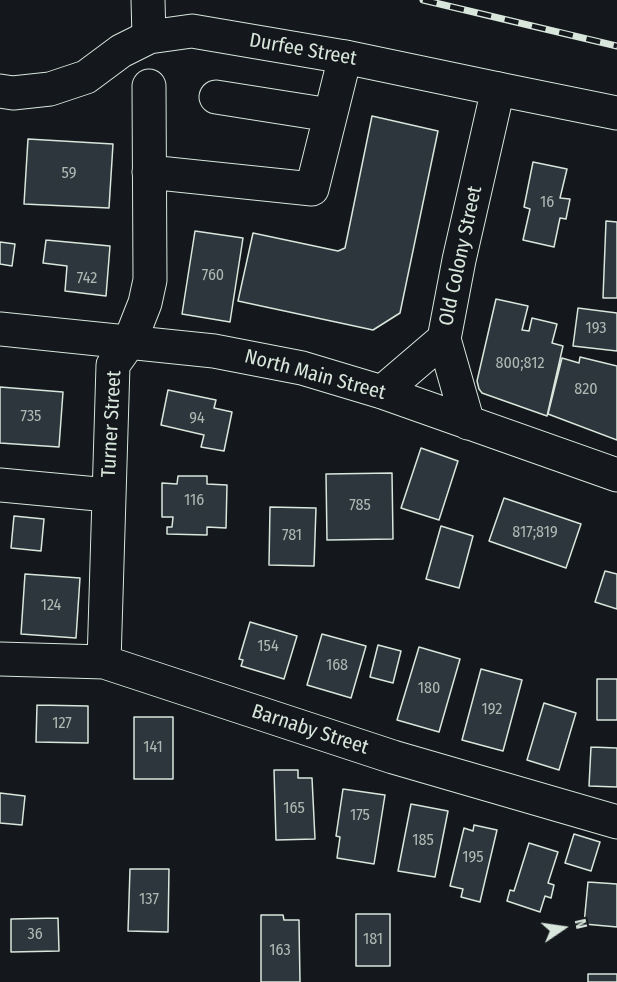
<!DOCTYPE html>
<style>
body{margin:0}
#map{position:relative;width:617px;height:982px;overflow:hidden;background:#14181c;font-family:"Fira Sans Condensed",sans-serif}
canvas{display:block}
.north{position:absolute;left:533px;top:898px;width:60px;height:60px;-webkit-text-stroke:4px #14181c;paint-order:stroke;rotate:77deg;font-size:16px;font-weight:700;line-height:24px;text-align:center;color:#d8e6dc}
.north::after{content:'';display:block;margin:auto;width:21px;height:27px;background:#d8e6dc;clip-path:polygon(50% 0,100% 100%,50% 72%,0 100%)}
</style>
<div id="map">
<canvas width="617" height="982"></canvas>
<div class="north">N</div>
</div>
<script>
const ctx = document.querySelector('canvas').getContext('2d');
ctx.lineJoin = 'round';
function fillPath(path, color) {
  ctx.fillStyle = color;
  ctx.fill(path, 'evenodd');
}
function shape(rows) {
  const path = new Path2D();
  for (const r of rows) {
    path.moveTo(r[0], r[1]);
    for (let i = 2; i < r.length; i += 2) path.lineTo(r[i], r[i + 1]);
  }
  return path;
}
function strokePath(path, color, width, dash) {
  ctx.strokeStyle = color;
  ctx.lineWidth = width;
  ctx.lineCap = dash ? 'butt' : 'round';
  ctx.setLineDash(dash || []);
  ctx.stroke(path);
}
function label(font, color, halo, rows, align = 'center') {
  ctx.font = font + ' "Fira Sans Condensed",sans-serif';
  ctx.lineWidth = 4.5;
  ctx.setLineDash([]);
  ctx.textBaseline = 'middle';
  ctx.strokeStyle = halo;
  ctx.fillStyle = color;
  for (const [text, x, y, turn = 0] of rows) {
    ctx.save();
    ctx.translate(x, y);
    ctx.rotate((+turn || 0) * Math.PI / 180);
    ctx.textAlign = isNaN(turn) ? turn : align;
    if (halo) ctx.strokeText(text, 0, 0);
    ctx.fillText(text, 0, 0);
    ctx.restore();
  }
}
const building = shape([
 [372,116,438,131,400,313,373,330,238,301,253,233,338,251,345,248,372,116],
 [28,139,113,144,109,208,24,204,28,139],
 [533,162,567,169,560,198,570,199,566,219,560,218,554,247,523,240,530,209,524,207,533,162],
 [606,221,617,222,617,298,603,298,606,221],
 [195,231,243,238,230,322,182,314,195,231],
 [46,240,110,246,106,296,65,291,67,266,43,263,46,240],
 [0,242,15,244,12,266,0,264,0,242],
 [496,299,528,306,522,330,529,331,532,318,557,324,552,343,563,346,547,416,482,393,479,389,477,381,496,299],
 [578,308,617,313,617,351,573,346,578,308],
 [580,357,617,366,617,440,548,414,562,358,579,363,580,357],
 [0,387,63,392,59,447,0,443,0,387],
 [168,390,216,400,214,408,232,412,224,451,201,447,204,435,161,425,168,390],
 [421,448,458,461,439,520,401,508,421,448],
 [392,473,393,539,327,540,326,474,392,473],
 [178,476,207,476,207,484,227,485,226,528,207,527,207,535,167,534,167,527,172,527,173,517,162,517,162,483,177,484,178,476],
 [504,498,581,524,566,568,489,541,504,498],
 [270,507,316,508,314,566,269,565,270,507],
 [14,516,44,519,41,551,11,548,14,516],
 [441,526,473,536,459,588,426,579,441,526],
 [605,571,617,574,617,609,595,602,605,571],
 [25,574,80,578,76,638,21,634,25,574],
 [250,622,297,636,284,679,241,666,243,660,239,659,250,622],
 [322,634,366,646,351,698,307,685,322,634],
 [378,645,401,651,393,683,370,677,378,645],
 [419,647,460,659,439,732,397,720,419,647],
 [481,669,522,680,503,751,462,740,481,669],
 [597,679,617,679,617,720,597,720,597,679],
 [544,703,576,713,559,770,527,760,544,703],
 [37,705,88,706,88,743,36,742,37,705],
 [134,717,173,717,173,779,134,779,134,717],
 [591,747,617,748,617,787,589,786,591,747],
 [274,770,298,770,298,778,312,778,315,839,276,840,274,770],
 [343,789,385,795,374,864,337,858,340,837,336,836,343,789],
 [0,793,25,796,22,825,0,823,0,793],
 [411,804,448,811,435,877,398,871,411,804],
 [474,825,497,830,480,902,461,897,463,889,450,886,464,828,473,831,474,825],
 [574,834,600,842,591,871,565,863,574,834],
 [529,843,558,852,548,883,554,885,551,898,545,896,540,912,507,901,510,890,514,891,529,843],
 [130,869,169,869,168,932,128,931,130,869],
 [588,882,617,884,617,927,584,924,588,882],
 [356,914,390,914,390,966,356,966,356,914],
 [261,915,283,915,284,920,299,920,300,982,261,982,261,915],
 [58,918,59,951,11,952,11,919,58,918],
 [588,974,617,974,617,982,588,982,588,974]
]);
fillPath(building, '#2c363c');
strokePath(building, '#d8e6dc', 1.5);
const minor = shape([
 [498,89,617,113],
 [216,97,330,115],
 [149,172,312,189,345,57],
 [0,485,108,495],
 [0,659,104,662,393,757,617,822],
 [104,662,113,365,130,341,145,303,150,280,149,86]
]);
const major = shape([
 [148,0,149,37],
 [0,91,13,93,50,89,86,77,121,51,149,37,192,31,345,57,498,89,459,260,444,339,468,423],
 [0,329,214,351,302,368,382,392,617,475],
 [382,392,444,339]
]);
strokePath(minor, '#d8e6dc', 35);
strokePath(major, '#d8e6dc', 35);
strokePath(minor, '#14181c', 33);
strokePath(major, '#14181c', 33);
const rail = shape([
 [423,0,617,46]
]);
strokePath(rail, '#d8e6dc', 7);
strokePath(rail, '#14181c', 4.5, [14]);
label('16px', '#adbab4', null, [
 ["59",69,174],
 ["16",547,203],
 ["760",213,276],
 ["742",87,279],
 ["193",596,329],
 ["800;812",520,364],
 ["820",586,390],
 ["735",31,417],
 ["94",197,419],
 ["116",194,501],
 ["785",360,506],
 ["817;819",535,533],
 ["781",292,536],
 ["124",51,606],
 ["154",268,647],
 ["168",337,666],
 ["180",429,689],
 ["192",492,710],
 ["127",62,724],
 ["141",153,748],
 ["165",294,809],
 ["175",360,816],
 ["185",423,841],
 ["195",473,858],
 ["137",149,900],
 ["36",35,935],
 ["181",373,940],
 ["163",280,951]
]);
label('20px', '#d8e6dc', '#14181c', [
 ["Durfee Street",303,50,10],
 ["Old Colony Street",461,256,-78],
 ["North Main Street",315,375,15],
 ["Turner Street",112,424,-87],
 ["Barnaby Street",310,730,18]
]);
</script>
